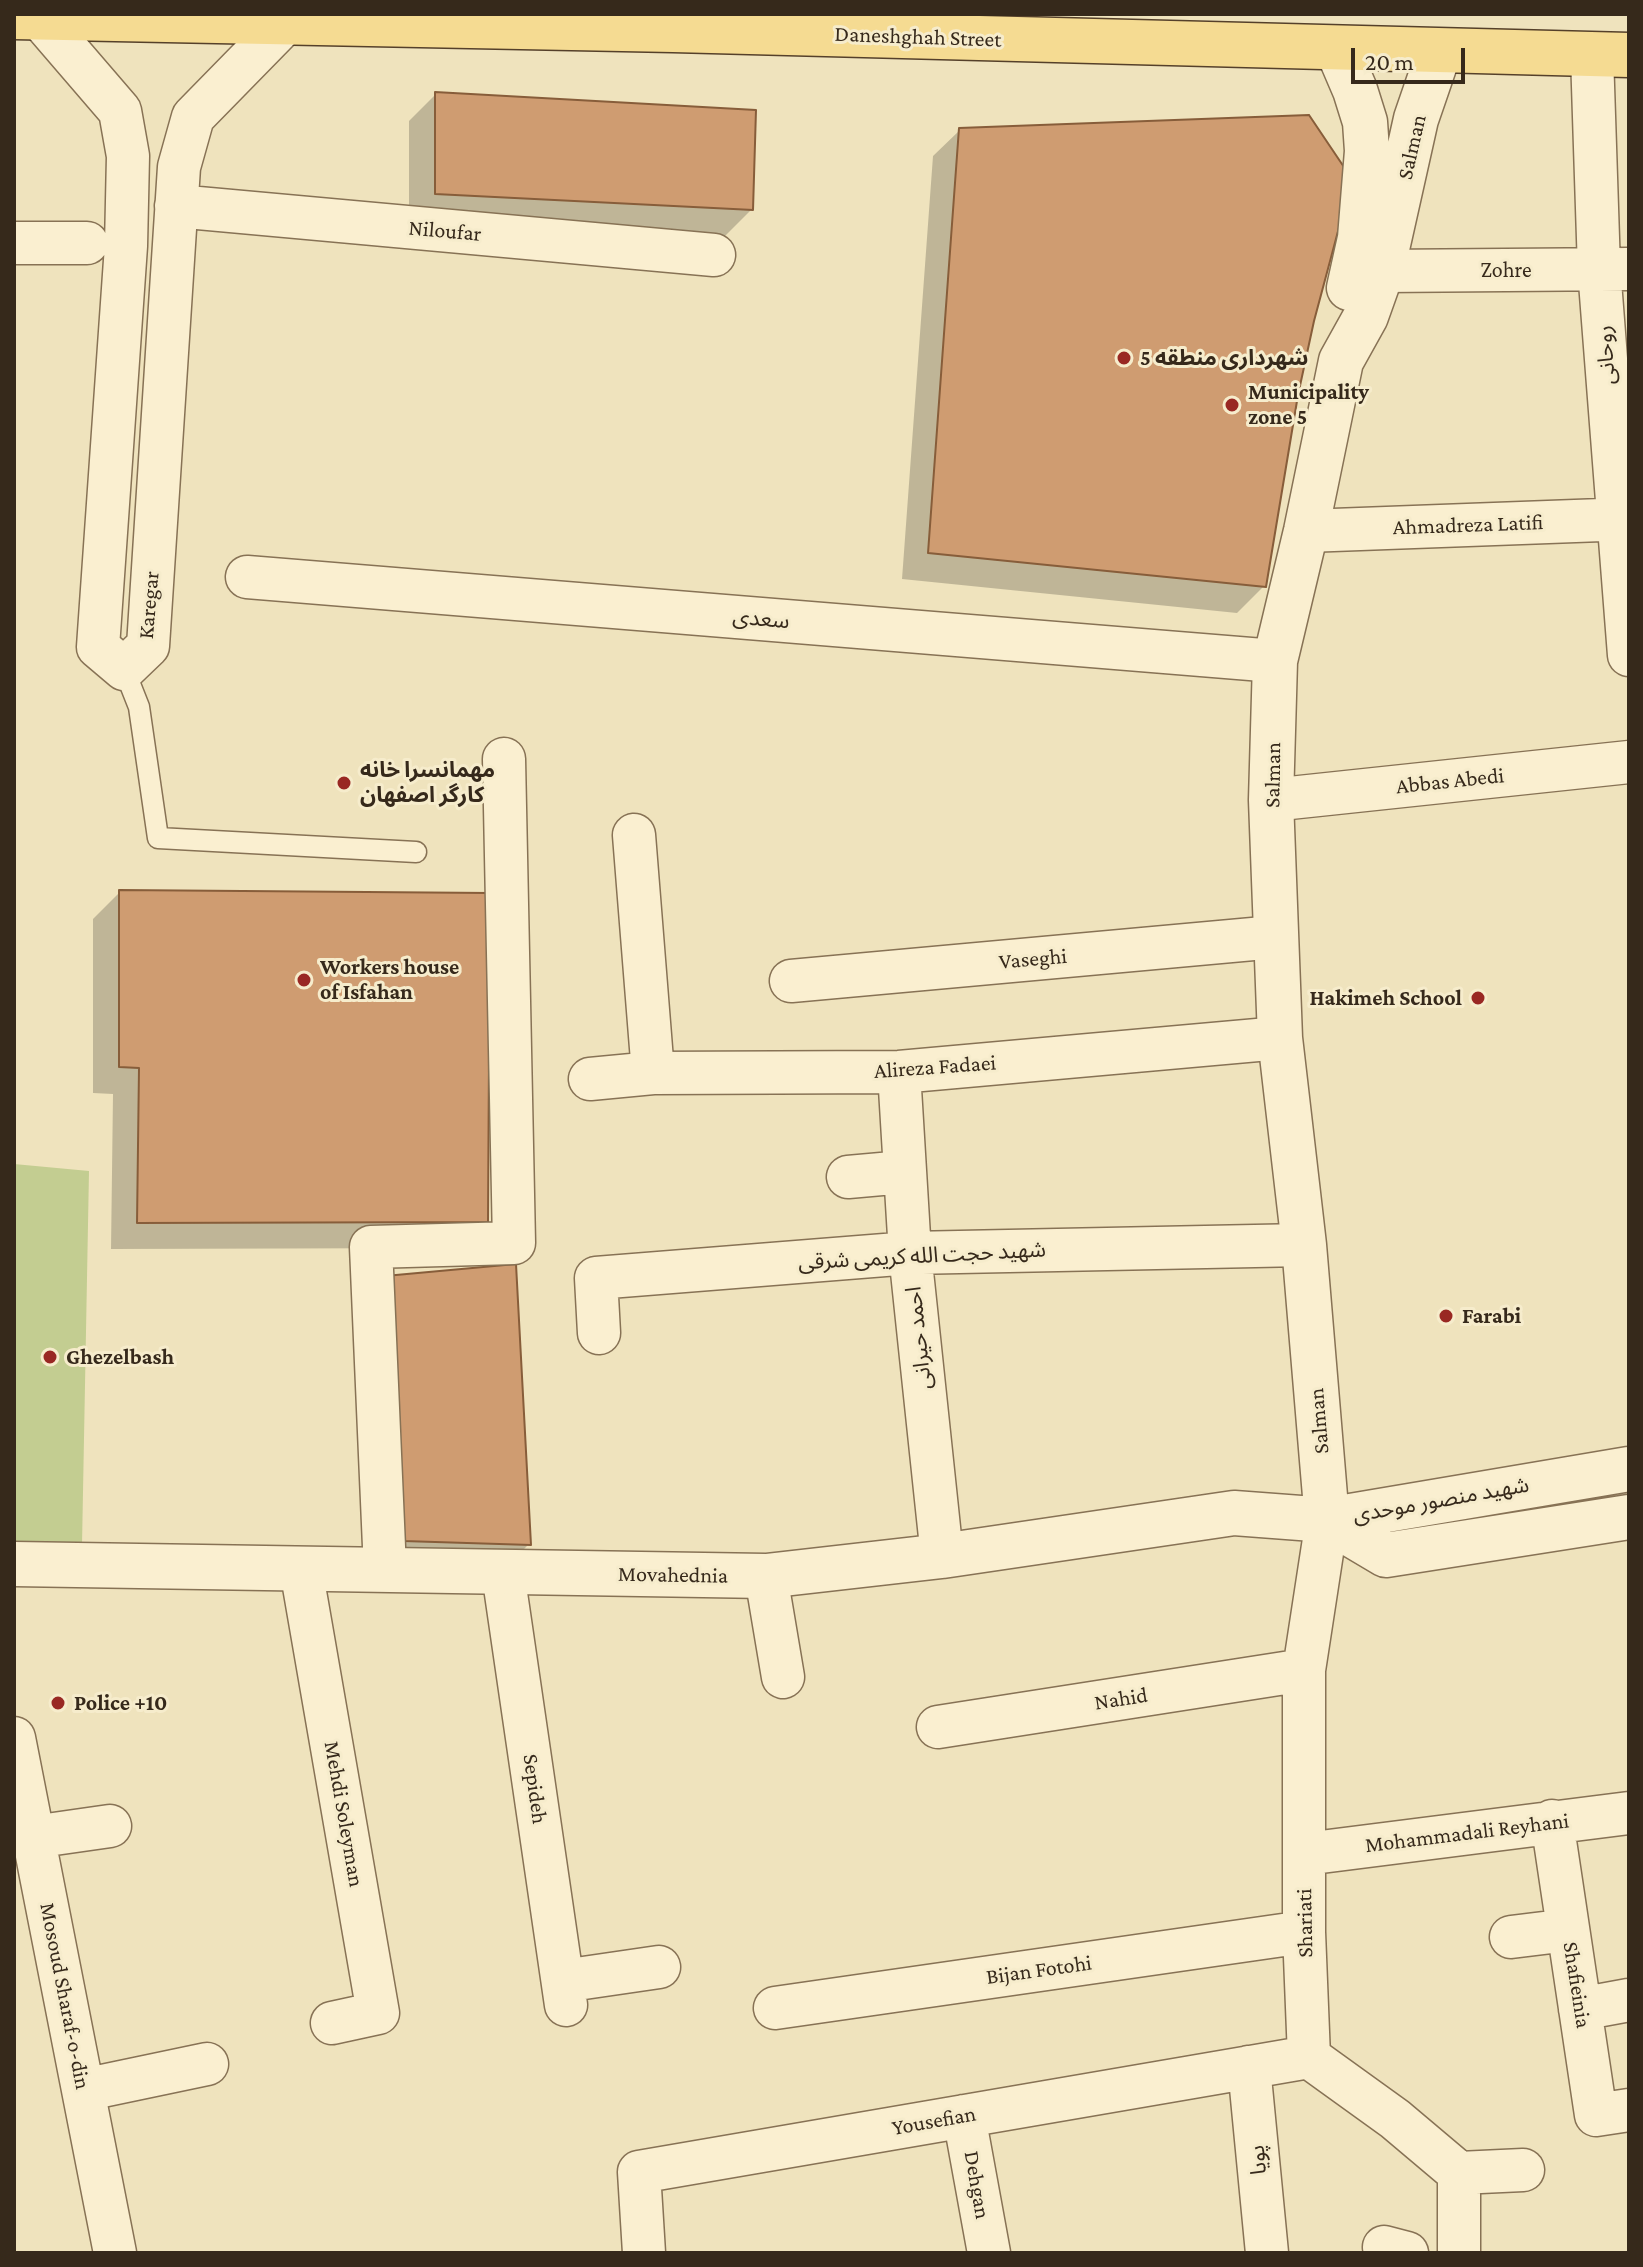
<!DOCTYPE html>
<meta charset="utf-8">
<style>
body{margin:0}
#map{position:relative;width:1643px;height:2267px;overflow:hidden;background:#efe3bd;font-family:"Crimson Pro",serif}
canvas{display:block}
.frame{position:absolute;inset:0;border:16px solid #36291b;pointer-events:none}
.scale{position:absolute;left:1351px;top:48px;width:114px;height:36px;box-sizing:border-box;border:4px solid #36291b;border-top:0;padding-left:10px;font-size:24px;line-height:28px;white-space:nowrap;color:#36291b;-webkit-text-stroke:6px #f6eccc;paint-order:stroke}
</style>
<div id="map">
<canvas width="1643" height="2267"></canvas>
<div class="frame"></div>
<div class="scale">20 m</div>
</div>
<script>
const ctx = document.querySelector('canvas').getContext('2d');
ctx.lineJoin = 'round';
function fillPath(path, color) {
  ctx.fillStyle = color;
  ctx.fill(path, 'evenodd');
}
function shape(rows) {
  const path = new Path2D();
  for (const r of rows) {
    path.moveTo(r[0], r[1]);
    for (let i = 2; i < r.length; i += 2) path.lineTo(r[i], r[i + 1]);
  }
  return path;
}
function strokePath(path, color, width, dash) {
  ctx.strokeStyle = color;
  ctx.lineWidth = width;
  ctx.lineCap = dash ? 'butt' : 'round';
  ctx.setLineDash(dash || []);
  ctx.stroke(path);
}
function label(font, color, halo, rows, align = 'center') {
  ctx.font = font + ' "Crimson Pro","Noto Sans Arabic",serif';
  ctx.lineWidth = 6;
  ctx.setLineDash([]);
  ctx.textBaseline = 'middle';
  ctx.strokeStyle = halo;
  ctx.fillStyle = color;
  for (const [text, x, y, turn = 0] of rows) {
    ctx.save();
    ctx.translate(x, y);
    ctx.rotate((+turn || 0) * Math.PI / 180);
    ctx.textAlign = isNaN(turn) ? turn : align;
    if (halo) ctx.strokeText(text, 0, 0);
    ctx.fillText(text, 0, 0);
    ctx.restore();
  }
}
fillPath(shape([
 [14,1164,89,1171,82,1545,14,1543]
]), '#c3cd91');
fillPath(shape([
 [436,94,752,209,725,236,409,220,409,121],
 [960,130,1296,394,1264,586,1237,613,902,579,933,156],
 [120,892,486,1222,459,1248,111,1249,113,1094,93,1093,93,919],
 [359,1304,529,1544,502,1571,377,1567]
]), '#0003');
const building = shape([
 [435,92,756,110,753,210,435,194,435,92],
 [1309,115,1352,179,1314,321,1298,395,1266,587,928,553,959,128,1309,115],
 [119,890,490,893,488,1222,137,1223,139,1068,119,1067,119,890],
 [516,1264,531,1545,403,1541,385,1276,516,1264]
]);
fillPath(building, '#cf9c71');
strokePath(building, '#875d3a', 2);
const service = shape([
 [124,669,139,707,158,838,416,852]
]);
const minor = shape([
 [40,18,120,111,128,156,126,246,98,647,124,669,148,646,179,167,193,117,286,22],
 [1592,55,1599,269,1629,655],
 [176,206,714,255],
 [14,243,87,243],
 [1382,271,1629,269],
 [1306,531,1629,519],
 [247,577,1275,661],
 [1271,800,1629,762],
 [634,835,653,1073],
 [791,981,1275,937],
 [899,1072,910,1253,942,1556],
 [590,1079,653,1073,899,1072,1280,1038],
 [848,1177,904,1172],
 [599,1333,596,1278,910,1253,1304,1245],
 [1327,1520,1304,1670,1304,1932,1309,2057,1395,2119,1459,2173,1459,2253],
 [301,1569,378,2013,332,2023],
 [385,1570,371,1247,514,1243,504,759],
 [503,1573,566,2005],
 [766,1576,783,1677],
 [938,1727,1304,1670],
 [14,1738,115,2253],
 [1552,1821,1596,2115,1629,2110],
 [33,1837,110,1826],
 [1305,1854,1629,1813],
 [1511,1937,1568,1930],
 [563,1981,659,1967],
 [775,2008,1304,1932],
 [1580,2009,1629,2000],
 [1249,2067,1267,2253],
 [83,2090,207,2064],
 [964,2116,989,2253],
 [1459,2173,1523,2170],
 [1384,2247,1407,2253],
 [644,2253,639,2172,1309,2057]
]);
const tertiary = shape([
 [1337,48,1355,90,1365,122,1367,151,1360,238,1349,288],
 [1327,1520,1304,1245,1280,1038,1271,800,1275,661,1306,531,1341,361,1366,316,1382,271,1416,119,1439,52],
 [1327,1520,1386,1555,1629,1517],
 [14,1564,766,1576,942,1556,1234,1513,1327,1520,1629,1469]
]);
const primary = shape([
 [14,17,673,30,1629,55]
]);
strokePath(service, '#877255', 23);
strokePath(minor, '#877255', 45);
strokePath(tertiary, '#877255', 47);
strokePath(primary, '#55402a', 47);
strokePath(service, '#faefd0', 20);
strokePath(minor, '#faefd0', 42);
strokePath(tertiary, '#faefd0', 44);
strokePath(primary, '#f5db92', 44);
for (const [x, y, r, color] of [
 [1124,358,8,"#992823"],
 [1232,405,8,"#992823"],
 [344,783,8,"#992823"],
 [304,980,8,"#992823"],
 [1478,998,8,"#992823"],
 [1446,1316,8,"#992823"],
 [50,1357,8,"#992823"],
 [58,1703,8,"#992823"]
]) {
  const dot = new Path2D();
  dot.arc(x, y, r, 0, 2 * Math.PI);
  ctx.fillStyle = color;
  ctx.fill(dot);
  strokePath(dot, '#f6eccc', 3);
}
label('22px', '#36291b', '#f6eccc', [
 ["Daneshghah Street",918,37,2],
 ["Salman",1412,147,-77],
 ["Niloufar",445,231,5],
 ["Zohre",1506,270],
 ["روحانی",1606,355,-94],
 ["Ahmadreza Latifi",1468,525,-2],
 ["Karegar",149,605,-85],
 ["سعدی",761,619,5],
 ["Salman",1273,775,-89],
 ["Abbas Abedi",1450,781,-6],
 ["Vaseghi",1033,959,-5],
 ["Alireza Fadaei",935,1067,-4],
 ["شهید حجت الله کریمی شرقی",922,1256,-3],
 ["احمد حیرانی",919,1338,-96],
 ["Salman",1319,1421,-95],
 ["شهید منصور موحدی",1441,1500,-10],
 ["Movahednia",673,1575,1],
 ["Nahid",1121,1699,-9],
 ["Sepideh",535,1789,82],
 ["Mehdi Soleyman",344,1814,80],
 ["Mohammadali Reyhani",1467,1833,-7],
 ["Shariati",1305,1923,-91],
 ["Bijan Fotohi",1039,1970,-8],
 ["Shafieinia",1577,1985,81],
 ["Mosoud Sharaf-o-din",65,1996,79],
 ["Yousefian",934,2121,-10],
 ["پویا",1258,2160,-95],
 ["Dehgan",977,2185,80]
]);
label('bold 22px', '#36291b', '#f6eccc', [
 ["شهرداری منطقه 5",1140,358],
 ["Municipality",1248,392],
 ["zone 5",1248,417],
 ["مهمانسرا خانه",360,770],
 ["کارگر اصفهان",360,795],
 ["Workers house",320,967],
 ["of Isfahan",320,992],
 ["Hakimeh School",1462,998,"right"],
 ["Farabi",1462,1316],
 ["Ghezelbash",66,1357],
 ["Police +10",74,1703]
], 'left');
</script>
